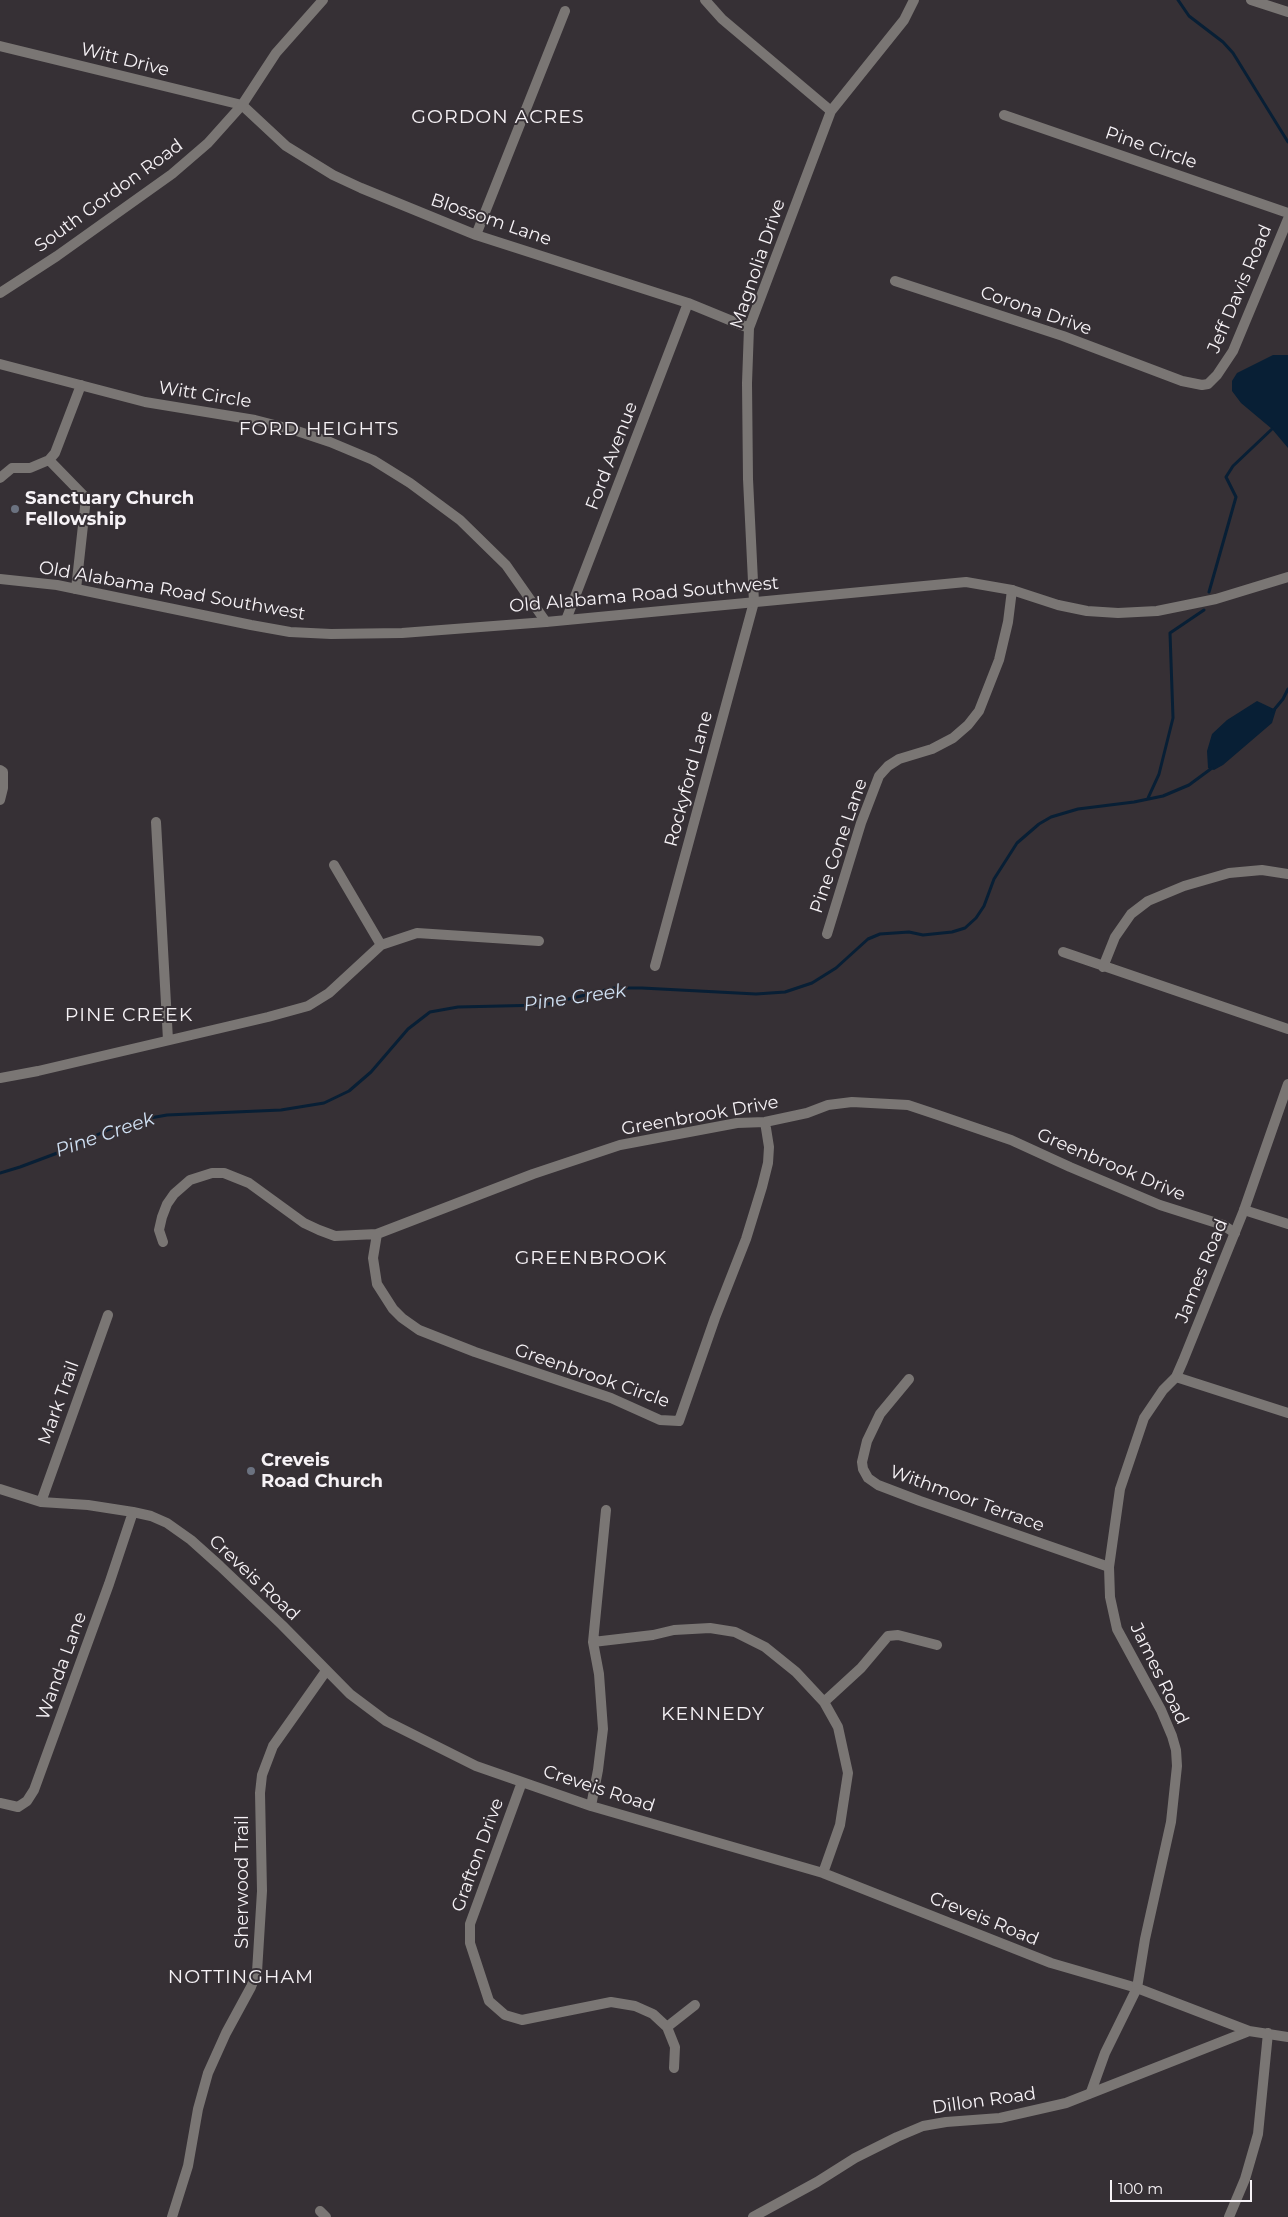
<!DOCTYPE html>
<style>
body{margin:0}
#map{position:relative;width:1288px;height:2217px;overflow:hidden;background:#363035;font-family:Montserrat,sans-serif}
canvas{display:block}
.scale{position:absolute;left:1110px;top:2180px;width:142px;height:22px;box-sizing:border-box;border:2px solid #f6f2f6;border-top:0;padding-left:6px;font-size:15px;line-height:18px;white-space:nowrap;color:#f6f2f6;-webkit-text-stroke:4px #363035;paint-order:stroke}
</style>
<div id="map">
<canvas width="1288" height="2217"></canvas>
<div class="scale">100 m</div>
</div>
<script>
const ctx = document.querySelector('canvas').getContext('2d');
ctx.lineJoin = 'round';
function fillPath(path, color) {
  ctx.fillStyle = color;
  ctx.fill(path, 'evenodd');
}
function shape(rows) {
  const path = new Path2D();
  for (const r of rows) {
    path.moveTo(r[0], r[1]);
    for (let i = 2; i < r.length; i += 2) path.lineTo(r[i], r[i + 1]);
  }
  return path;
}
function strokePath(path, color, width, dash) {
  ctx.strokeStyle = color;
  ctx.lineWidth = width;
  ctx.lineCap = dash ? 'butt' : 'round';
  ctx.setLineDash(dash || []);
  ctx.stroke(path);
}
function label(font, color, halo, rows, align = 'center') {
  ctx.font = font + ' Montserrat,sans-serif';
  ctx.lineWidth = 4;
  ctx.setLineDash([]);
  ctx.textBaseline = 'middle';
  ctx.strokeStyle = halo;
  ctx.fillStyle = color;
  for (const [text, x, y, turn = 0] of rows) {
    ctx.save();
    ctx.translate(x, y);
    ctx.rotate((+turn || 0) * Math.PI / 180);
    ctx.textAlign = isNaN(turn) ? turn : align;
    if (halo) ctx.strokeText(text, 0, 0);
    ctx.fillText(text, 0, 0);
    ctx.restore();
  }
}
fillPath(shape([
 [1273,355,1288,355,1288,448,1272,429,1241,403,1232,391,1232,381,1237,373],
 [1257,701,1276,710,1272,723,1223,765,1214,770,1208,768,1207,751,1212,734,1227,720]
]), '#081f35');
strokePath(shape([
 [1178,0,1189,16,1223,42,1233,53,1288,142],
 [1209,592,1236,497,1226,477,1233,466,1272,429],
 [1273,711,1283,699,1288,689],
 [1148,798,1159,774,1173,718,1170,633,1204,610],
 [0,1173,20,1167,60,1152,112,1128,139,1120,167,1115,281,1110,324,1103,349,1091,371,1072,408,1029,430,1012,458,1007,544,1005,614,988,642,988,756,994,785,992,812,983,836,968,868,939,880,934,909,932,923,935,952,932,965,928,976,918,984,906,994,879,1017,843,1039,824,1051,817,1078,809,1134,802,1163,796,1189,785,1212,768]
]), '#081f35', 3);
strokePath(shape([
 [705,0,722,19,831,111],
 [1251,0,1288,12],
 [0,46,242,105,286,146,333,175,361,188,476,235,688,303,749,328],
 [1004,115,1288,213],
 [476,235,565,11],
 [895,281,1063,336,1182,381,1202,385,1208,384,1217,375,1233,351,1288,219],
 [0,364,145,402,255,420,294,430,330,442,373,460,410,483,460,520,506,565,546,622],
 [49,460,86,498,76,589],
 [0,478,12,468,30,468,49,460,55,453,81,385],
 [566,620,688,303],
 [0,770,3,772,3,788,0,800],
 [156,822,168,1040],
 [334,865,381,945],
 [827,934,861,823,879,776,888,766,899,759,932,749,953,738,968,725,979,711,999,660,1008,622,1012,590],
 [1063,952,1288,1029],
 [655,966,754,602,748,479,747,383,749,328,831,111,904,20,914,0],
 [1103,967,1115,937,1131,914,1148,901,1184,886,1229,873,1262,870,1288,874],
 [0,1078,38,1071,268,1017,308,1006,329,993,381,945,417,933,539,941],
 [1244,1210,1288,1224],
 [377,1234,373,1258,377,1284,393,1309,402,1318,419,1330,475,1352,611,1398,660,1420,679,1421,715,1318,746,1239,762,1187,768,1163,769,1147,765,1122],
 [163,1242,159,1230,162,1217,167,1204,174,1194,190,1180,212,1173,224,1173,249,1183,304,1223,319,1230,335,1236,377,1234,533,1174,620,1145,737,1123,765,1122,807,1113,828,1105,852,1102,908,1105,938,1115,1011,1140,1070,1167,1160,1205,1223,1225,1235,1233],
 [1176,1377,1288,1413],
 [909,1379,880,1414,867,1441,862,1462,863,1469,868,1478,878,1485,920,1501,1109,1567],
 [0,1489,41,1502,88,1505,133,1512,151,1516,167,1523,191,1540,220,1566,282,1625,350,1694,386,1721,476,1766,591,1806,823,1873,1051,1963,1137,1988,1249,2031],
 [41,1502,108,1315],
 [593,1642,653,1635,674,1630,710,1628,735,1632,765,1647,796,1672,824,1702,838,1727,848,1773,840,1825,823,1873],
 [824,1702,861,1668,888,1636,898,1635,937,1645],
 [522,1782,470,1924,470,1943,489,2001,505,2015,522,2020,611,2002,635,2006,653,2014,667,2027,675,2047,674,2068],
 [0,1803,18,1807,27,1801,34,1790,109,1584,133,1512],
 [591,1806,598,1770,603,1729,599,1674,593,1642,606,1510],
 [667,2027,695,2005],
 [320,2211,326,2217],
 [172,2217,188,2166,198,2109,208,2073,226,2033,251,1987,257,1972,262,1891,260,1793,262,1775,273,1746,326,1671],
 [753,2217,817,2182,855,2158,897,2137,923,2126,946,2122,1000,2118,1066,2103,1249,2031,1288,2037],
 [1229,2217,1245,2179,1258,2134,1268,2033]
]), '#7a7674', 10);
strokePath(shape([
 [0,293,57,256,172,174,208,143,242,105,276,53,323,0],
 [0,579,57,585,251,625,290,632,331,634,402,633,546,622,966,582,1012,590,1058,605,1087,611,1118,613,1157,611,1216,599,1288,577],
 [1091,2092,1105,2053,1137,1988,1145,1939,1171,1822,1177,1766,1176,1750,1172,1736,1161,1710,1117,1629,1110,1597,1109,1567,1120,1489,1144,1418,1163,1390,1176,1377,1183,1361,1244,1210,1288,1084]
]), '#7a7674', 10);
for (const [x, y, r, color] of [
 [15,509,5,"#6b7280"],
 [251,1471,5,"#6b7280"]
]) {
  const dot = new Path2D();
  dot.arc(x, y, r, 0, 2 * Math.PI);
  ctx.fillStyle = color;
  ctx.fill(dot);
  strokePath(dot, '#363035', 2);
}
label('18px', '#f6f2f6', '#363035', [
 ["Witt Drive",125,60,14],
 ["Pine Circle",1151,148,19],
 ["South Gordon Road",109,196,-36],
 ["Blossom Lane",491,220,19],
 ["Magnolia Drive",758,264,-71],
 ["Jeff Davis Road",1240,289,-67],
 ["Corona Drive",1036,311,19],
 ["Witt Circle",205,395,9],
 ["Ford Avenue",612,456,-69],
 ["Old Alabama Road Southwest",172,591,10],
 ["Old Alabama Road Southwest",644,595,-5],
 ["Rockyford Lane",689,779,-75],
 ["Pine Cone Lane",839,846,-71],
 ["Greenbrook Drive",700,1116,-10],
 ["Greenbrook Drive",1111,1165,23],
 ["James Road",1202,1271,-68],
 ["Greenbrook Circle",592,1376,19],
 ["Mark Trail",59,1403,-70],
 ["Withmoor Terrace",967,1499,20],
 ["Creveis Road",254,1578,43],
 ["Wanda Lane",62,1666,-70],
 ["James Road",1159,1674,64],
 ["Creveis Road",599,1789,18],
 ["Grafton Drive",478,1855,-70],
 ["Sherwood Trail",243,1882,-90],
 ["Creveis Road",984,1919,22],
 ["Dillon Road",984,2101,-8]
]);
label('bold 18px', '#f6f2f6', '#363035', [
 ["Sanctuary Church",25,499],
 ["Fellowship",25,520],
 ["Creveis",261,1461],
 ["Road Church",261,1482]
], 'left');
ctx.letterSpacing = '1px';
label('19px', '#f6f2f6', '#363035', [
 ["GORDON ACRES",498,117],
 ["FORD HEIGHTS",319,429],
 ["PINE CREEK",129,1015],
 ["GREENBROOK",591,1258],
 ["KENNEDY",713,1714],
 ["NOTTINGHAM",241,1977]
]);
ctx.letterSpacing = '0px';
label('italic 19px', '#d1e2f5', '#363035', [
 ["Pine Creek",575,998,-8],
 ["Pine Creek",105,1135,-19]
]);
</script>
